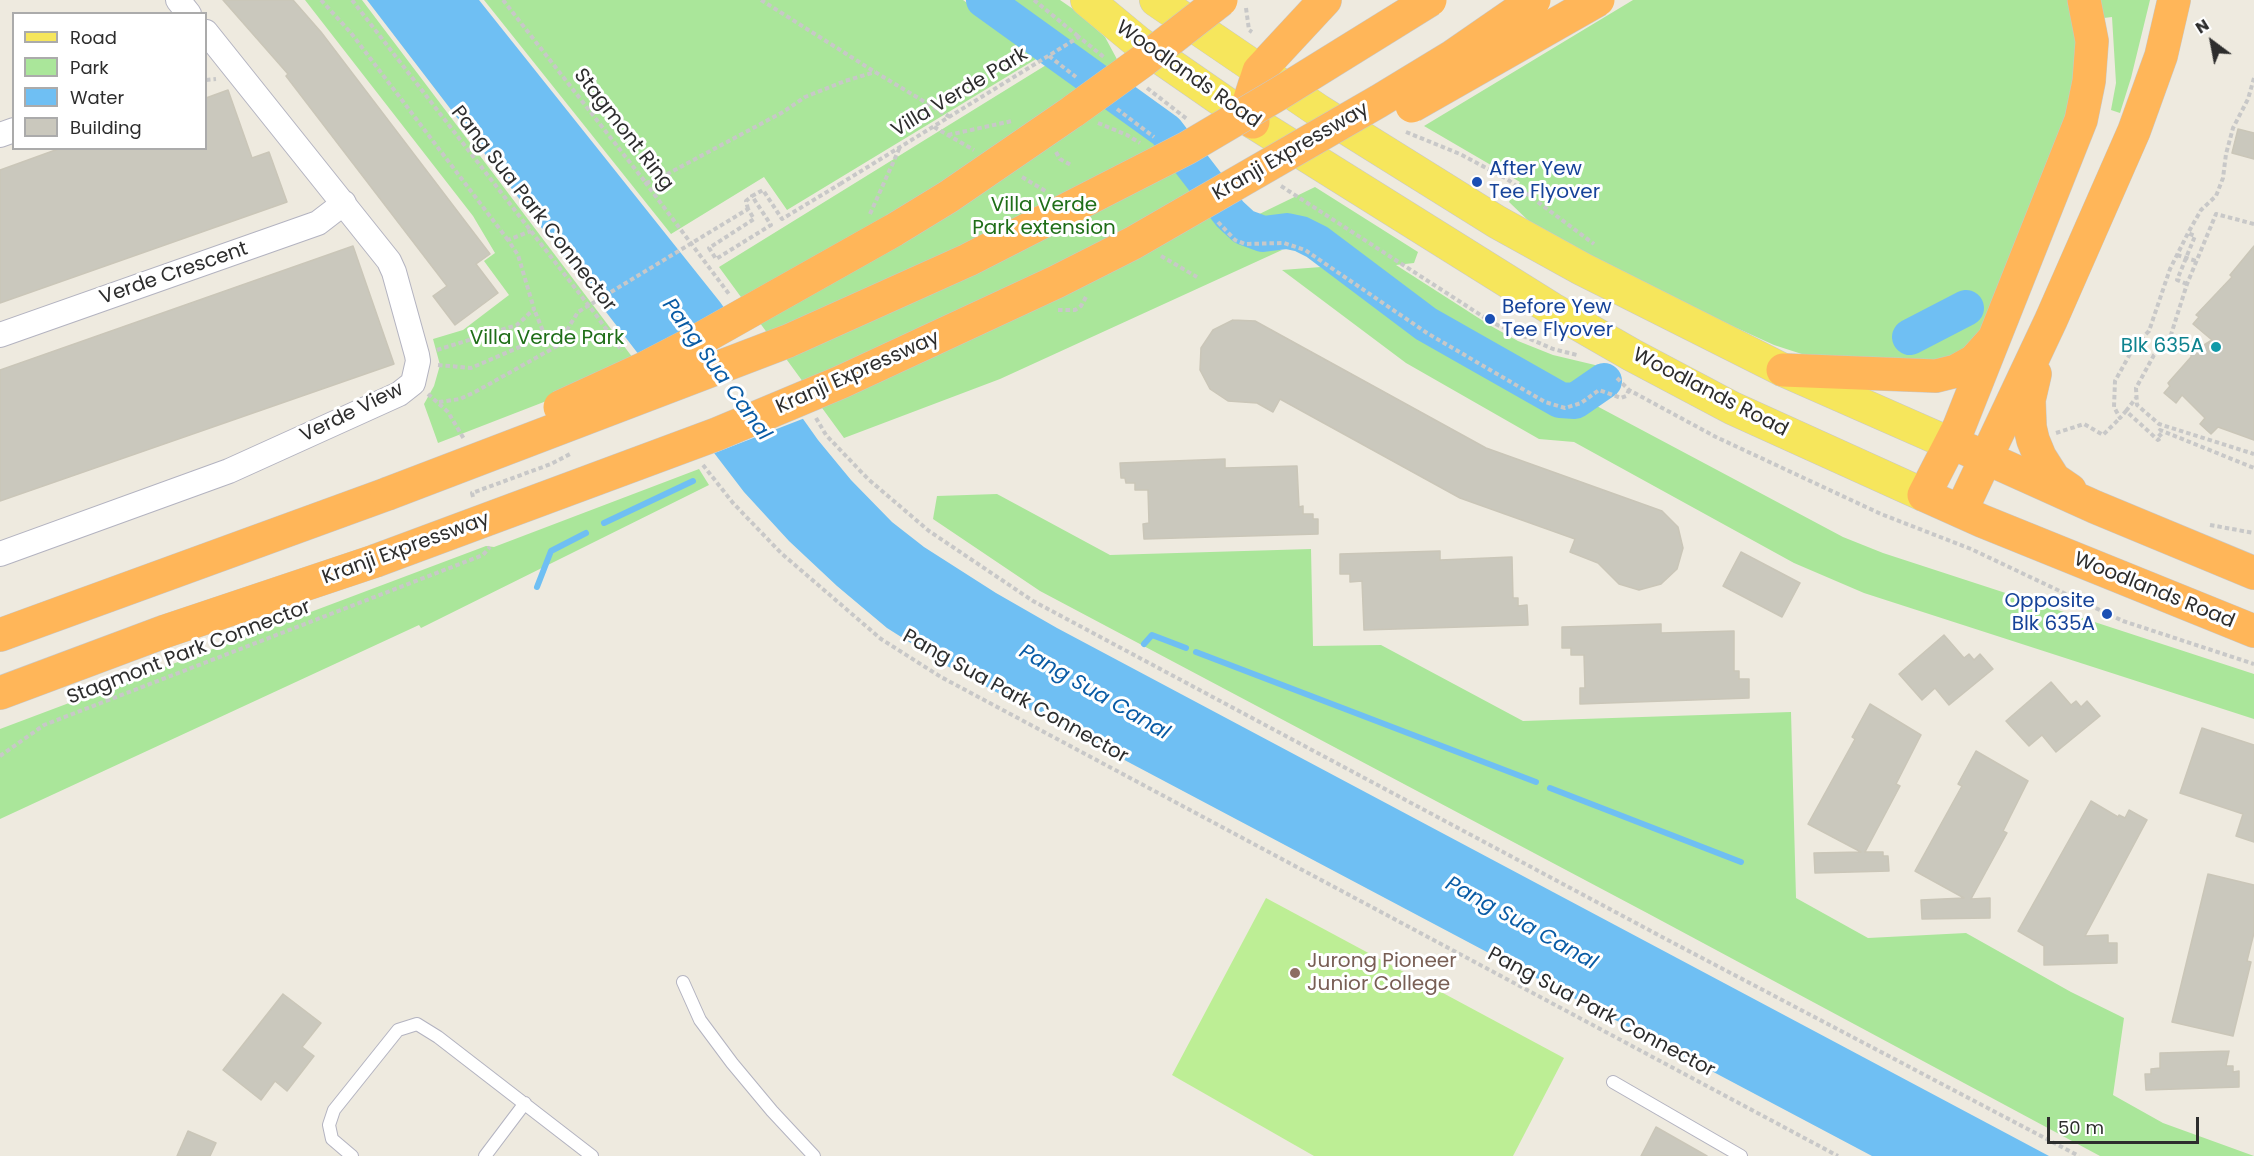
<!DOCTYPE html>
<style>
body{margin:0}
#map{position:relative;width:2254px;height:1156px;overflow:hidden;background:#eeeadf;font-family:Poppins,sans-serif}
canvas{display:block}
.legend{position:absolute;left:12px;top:12px;width:195px;height:138px;box-sizing:border-box;background:#fff;border:2px solid #ababab;margin:0;padding:8px 10px;list-style:none;font-size:18px;color:#2d2d2d}
.legend li{display:flex;align-items:center;gap:12px;height:30px}
.legend b{width:30px;border:2px solid #ababab}
.north{position:absolute;left:2182px;top:12px;width:60px;height:60px;-webkit-text-stroke:4px #fff;paint-order:stroke;rotate:328deg;font-size:16px;font-weight:700;line-height:24px;text-align:center;color:#2d2d2d}
.north::after{content:'';display:block;margin:auto;width:21px;height:27px;background:#2d2d2d;clip-path:polygon(50% 0,100% 100%,50% 72%,0 100%)}
.scale{position:absolute;left:2047px;top:1117px;width:152px;height:27px;box-sizing:border-box;border:3px solid #2d2d2d;border-top:0;padding-left:8px;font-size:18px;line-height:21px;white-space:nowrap;color:#2d2d2d;-webkit-text-stroke:4px #fff;paint-order:stroke}
</style>
<div id="map">
<canvas width="2254" height="1156"></canvas>
<ul class="legend">
<li><b style="height:8px;background:#f6e65c"></b>Road</li>
<li><b style="height:16px;background:#aae69a"></b>Park</li>
<li><b style="height:16px;background:#6fbff3"></b>Water</li>
<li><b style="height:16px;background:#cac8bd"></b>Building</li>
</ul>
<div class="north">N</div>
<div class="scale">50 m</div>
</div>
<script>
const ctx = document.querySelector('canvas').getContext('2d');
ctx.lineJoin = 'round';
function fillPath(path, color) {
  ctx.fillStyle = color;
  ctx.fill(path, 'evenodd');
}
function shape(rows) {
  const path = new Path2D();
  for (const r of rows) {
    path.moveTo(r[0], r[1]);
    for (let i = 2; i < r.length; i += 2) path.lineTo(r[i], r[i + 1]);
  }
  return path;
}
function strokePath(path, color, width, dash) {
  ctx.strokeStyle = color;
  ctx.lineWidth = width;
  ctx.lineCap = dash ? 'butt' : 'round';
  ctx.setLineDash(dash || []);
  ctx.stroke(path);
}
function label(font, color, halo, rows, align = 'center') {
  ctx.font = font + ' Poppins,sans-serif';
  ctx.lineWidth = 6;
  ctx.setLineDash([]);
  ctx.textBaseline = 'middle';
  ctx.strokeStyle = halo;
  ctx.fillStyle = color;
  for (const [text, x, y, turn = 0] of rows) {
    ctx.save();
    ctx.translate(x, y);
    ctx.rotate((+turn || 0) * Math.PI / 180);
    ctx.textAlign = isNaN(turn) ? turn : align;
    if (halo) ctx.strokeText(text, 0, 0);
    ctx.fillText(text, 0, 0);
    ctx.restore();
  }
}
fillPath(shape([
 [305,0,362,0,636,362,580,388,438,443,424,404,434,386,440,365,433,339,463,330,509,295,484,261,495,253,473,216],
 [484,0,963,0,1041,56,787,210,764,177,671,234],
 [998,0,1060,0,1076,11,1105,37,1119,63,1101,75],
 [1633,0,2150,0,2131,78,2120,113,2111,110,2116,83,2112,17,2079,21,2072,115,1979,343,1947,364,1808,356,1774,345,1616,273,1534,226,1509,202,1520,182,1424,126],
 [1051,62,1157,141,1222,227,1242,244,1259,249,1282,250,1000,379,844,438,719,267],
 [1315,187,1418,252,1414,263,1396,265,1491,326,1518,341,1553,355,1595,365,1598,367,1577,384,1565,390,1551,389,1430,317,1320,236,1301,225,1262,225,1247,220],
 [1321,267,1425,340,1547,409,1579,413,1593,404,1843,537,1883,553,2254,674,2254,719,1864,593,1794,563,1574,442,1539,439,1406,363,1282,270],
 [699,469,709,485,421,628,419,625,0,819,0,729,486,546,494,547],
 [997,494,1110,555,1311,549,1313,646,1381,645,1523,721,1791,712,1796,898,1868,938,1966,933,2071,992,2124,1018,2113,1095,2163,1123,2254,1156,2100,1156,1649,914,1040,591,933,519,937,496]
]), '#aae69a');
fillPath(shape([
 [1266,898,1564,1058,1513,1156,1314,1156,1172,1075]
]), '#bdee95');
fillPath(shape([
 [367,0,479,0,720,302,818,440,851,480,892,522,924,547,996,593,1057,628,2049,1156,1872,1156,947,666,887,628,837,586,789,541,744,492]
]), '#6fbff3');
fillPath(shape([
 [731,312,805,418,712,454,639,362]
]), '#eeeadf');
strokePath(shape([
 [604,523,693,481],
 [537,587,551,551,586,533],
 [1144,644,1152,635,1186,648],
 [1196,652,1536,782],
 [1550,788,1741,862]
]), '#6fbff3', 6);
strokePath(shape([
 [984,0,1166,131,1230,214,1244,227,1263,234,1287,231,1301,234,1317,242,1426,324,1560,400,1575,401,1604,381],
 [1910,337,1966,308]
]), '#6fbff3', 36);
const building = shape([
 [223,0,293,0,321,32,490,254,476,264,498,293,455,325,433,296,447,286,286,76,288,74,223,0],
 [228,90,252,158,269,152,287,202,0,303,0,170,61,148,206,148,206,98,228,90],
 [2238,129,2254,133,2254,159,2232,153,2238,129],
 [353,246,394,364,0,501,0,370,353,246],
 [2254,246,2254,440,2218,427,2211,434,2200,424,2205,418,2182,395,2176,403,2164,393,2170,386,2168,383,2191,357,2191,353,2212,340,2193,324,2199,317,2196,315,2232,277,2230,275,2254,246],
 [1233,320,1255,321,1486,448,1662,511,1678,527,1683,548,1677,569,1661,584,1639,590,1619,584,1598,563,1570,552,1575,539,1460,498,1280,399,1273,412,1257,403,1228,401,1210,389,1200,370,1201,348,1213,330,1233,320],
 [1225,459,1225,468,1297,466,1299,507,1303,506,1303,514,1313,514,1313,519,1318,519,1318,534,1144,539,1143,524,1149,523,1148,490,1135,490,1135,483,1126,483,1125,478,1121,478,1120,463,1225,459],
 [1440,551,1440,560,1512,557,1513,598,1518,598,1518,606,1527,605,1528,625,1364,630,1362,581,1350,582,1350,574,1340,574,1340,554,1440,551],
 [1741,552,1800,583,1782,617,1723,586,1741,552],
 [1661,624,1661,633,1734,631,1734,671,1739,671,1739,679,1749,679,1749,698,1580,704,1580,688,1585,688,1584,655,1571,655,1571,648,1562,648,1562,627,1661,624],
 [1944,635,1964,658,1969,654,1974,660,1980,654,1993,669,1949,705,1935,688,1922,700,1899,674,1944,635],
 [2051,682,2071,705,2076,701,2081,707,2087,701,2100,716,2056,752,2042,735,2029,746,2006,721,2051,682],
 [1870,704,1921,735,1896,784,1900,786,1865,852,1883,852,1883,856,1888,856,1889,871,1815,873,1814,853,1861,852,1808,824,1855,739,1852,737,1870,704],
 [2202,728,2254,745,2254,842,2236,836,2243,814,2180,793,2202,728],
 [1976,751,2028,781,2003,831,2007,833,1971,899,1990,898,1990,918,1922,919,1921,900,1964,898,1915,871,1962,786,1958,784,1976,751],
 [2091,801,2118,817,2119,815,2125,818,2129,810,2147,820,2085,936,2108,935,2108,943,2117,943,2117,963,2044,965,2044,946,2018,931,2091,801],
 [2208,874,2254,885,2254,933,2247,961,2251,962,2233,1036,2172,1022,2208,874],
 [283,994,321,1023,302,1047,314,1056,287,1091,275,1081,261,1100,223,1070,283,994],
 [2229,1051,2226,1066,2233,1066,2233,1072,2239,1071,2239,1087,2146,1090,2145,1074,2151,1074,2151,1069,2160,1068,2160,1053,2229,1051],
 [1656,1127,1707,1156,1641,1156,1656,1127],
 [188,1131,216,1143,210,1156,177,1156,188,1131]
]);
fillPath(building, '#cac8bd');
strokePath(building, '#cac6b8', 1.5);
const lane = shape([
 [683,982,700,1020,732,1063,772,1111,814,1156],
 [1613,1082,1741,1156],
 [352,1156,332,1139,329,1125,334,1110,398,1030,417,1024,438,1037,592,1156],
 [485,1156,525,1103]
]);
const street = shape([
 [178,0,189,14],
 [0,135,14,130],
 [0,335,318,223,344,203],
 [0,554,229,471,399,394,413,383,418,361,417,355,394,272,389,261,206,32]
]);
const primary = shape([
 [1087,0,1139,43,1253,122,1552,309,1632,355,1732,408,1924,495],
 [1156,0,1319,111,1497,222,1582,269,1783,370,1951,444]
]);
const highway = shape([
 [2084,0,2092,41,2089,81,2081,120,1959,427,1924,495,1982,521,2254,631],
 [1253,122,1249,102,1259,71,1325,0],
 [1783,370,1936,376,1956,371,1974,361,1992,341],
 [2035,374,2029,400,2030,427,2033,440,2040,457,2054,479,2070,490],
 [1964,448,2095,507,2254,573],
 [1961,511,2051,320,2134,131,2161,56,2174,0],
 [0,635,387,494],
 [0,693,166,631,375,561]
]);
strokePath(lane, '#b3b3c0', 14);
strokePath(street, '#b3b3c0', 26);
strokePath(primary, '#c8c8c8', 34);
strokePath(highway, '#c8c8c8', 34);
strokePath(shape([
 [321,0,351,33,508,240],
 [352,0,596,315,622,351],
 [503,0,646,183],
 [761,0,875,72,950,117],
 [1034,0,1079,37],
 [1246,8,1249,30,1252,32],
 [1049,56,1076,77],
 [2254,78,2248,99,2233,128,2226,154,2223,178,2216,196,2201,210,2188,233,2170,269,2149,331,2135,345,2115,381,2114,407,2120,418,2126,411,2158,440,2162,437,2158,433,2160,430,2254,468],
 [206,80,216,79],
 [1147,88,1187,119],
 [1117,109,1154,137],
 [1098,123,1127,135,1140,143],
 [934,127,974,150],
 [1406,132,1460,154,1507,179,1594,244],
 [948,135,1012,121],
 [1056,152,1060,159,1071,165],
 [1022,177,1047,192],
 [645,182,729,294],
 [646,183,658,179,783,112,805,97,845,81,875,72],
 [840,184,1079,37,1105,58],
 [1281,186,1493,323,1553,349,1577,355],
 [748,209,746,201,752,196],
 [870,214,900,147],
 [1218,222,1235,240,1245,244,1284,243,1305,250,1427,333,1545,402,1565,408,1581,403,1599,390,1621,398,1626,396,1629,390],
 [2254,224,2216,214,2187,284,2169,341,2154,355,2136,388,2137,405,2159,424,2254,454],
 [2177,255,2196,261],
 [1161,256,1197,277],
 [1058,310,1075,310,1081,306,1087,295],
 [437,350,517,325,534,309,518,255,508,240,531,231],
 [438,365,471,368,545,336,534,309],
 [1617,378,1629,390,1716,437,1881,514,1971,549,2123,621,2254,664],
 [428,394,448,412,464,439],
 [439,402,460,399,475,392],
 [2126,411,2136,398],
 [816,418,826,435,868,479,929,531,1033,601,1664,938,2079,1156],
 [2056,433,2084,424,2103,435,2120,418],
 [703,465,733,503,781,553,881,639,941,677,1838,1156],
 [473,497,472,493,551,464,570,454],
 [2210,525,2254,533],
 [0,756,44,725,483,555,490,547]
]), '#c8c8c8', 4, [4.5, 3]);
strokePath(lane, '#fff', 12);
strokePath(street, '#fff', 24);
strokePath(primary, '#f6e65c', 33);
strokePath(highway, '#ffb659', 33);
const highwayBridge = shape([
 [1412,106,1598,0],
 [560,407,645,368,697,341,894,230,948,197,1072,112,1144,60,1221,0],
 [387,494,788,341,968,260,1187,148,1280,93,1430,0],
 [375,561,717,434,841,382,1056,282,1133,243,1379,101,1453,56,1534,0]
]);
strokePath(highwayBridge, '#c8c8c8', 34, []);
strokePath(shape([
 [2187,284,2177,280,2195,236,2188,233],
 [475,392,557,346,578,312,748,209,754,219,709,248,716,259,771,225,752,196,763,190,782,219,840,184]
]), '#c8c8c8', 4, [4.5, 3]);
strokePath(highwayBridge, '#ffb659', 33);
for (const [x, y, r, color] of [
 [1477,182,6,"#1a4fb4"],
 [1490,319,6,"#1a4fb4"],
 [2216,347,6,"#0f9aa8"],
 [2107,614,6,"#1a4fb4"],
 [1295,973,6,"#8d6e63"]
]) {
  const dot = new Path2D();
  dot.arc(x, y, r, 0, 2 * Math.PI);
  ctx.fillStyle = color;
  ctx.fill(dot);
  strokePath(dot, '#fff', 2);
}
label('20px', '#2d2d2d', '#fff', [
 ["Woodlands Road",1188,75,35],
 ["Villa Verde Park",960,93,-31],
 ["Stagmont Ring",623,130,52],
 ["Kranji Expressway",1291,152,-30],
 ["Pang Sua Park Connector",533,209,52],
 ["Verde Crescent",174,274,-19],
 ["Kranji Expressway",858,373,-24],
 ["Woodlands Road",1710,393,27],
 ["Verde View",352,413,-26],
 ["Kranji Expressway",406,549,-20],
 ["Woodlands Road",2154,591,22],
 ["Stagmont Park Connector",189,653,-21],
 ["Pang Sua Park Connector",1015,697,29],
 ["Pang Sua Park Connector",1601,1013,28]
]);
label('20px', '#164399', '#fff', [
 ["After Yew",1489,170],
 ["Tee Flyover",1489,193],
 ["Before Yew",1502,308],
 ["Tee Flyover",1502,331],
 ["Opposite",2095,602,"right"],
 ["Blk 635A",2095,625,"right"]
], 'left');
label('20px', '#1f6e18', '#fff', [
 ["Villa Verde",1044,206],
 ["Park extension",1044,229],
 ["Villa Verde Park",547,339]
]);
label('20px', '#0d838f', '#fff', [
 ["Blk 635A",2204,347]
], 'right');
label('20px', '#785e54', '#fff', [
 ["Jurong Pioneer",1307,962],
 ["Junior College",1307,985]
], 'left');
label('italic 21px', '#095ba5', '#fff', [
 ["Pang Sua Canal",716,370,54],
 ["Pang Sua Canal",1094,693,30],
 ["Pang Sua Canal",1521,924,29]
]);
</script>
